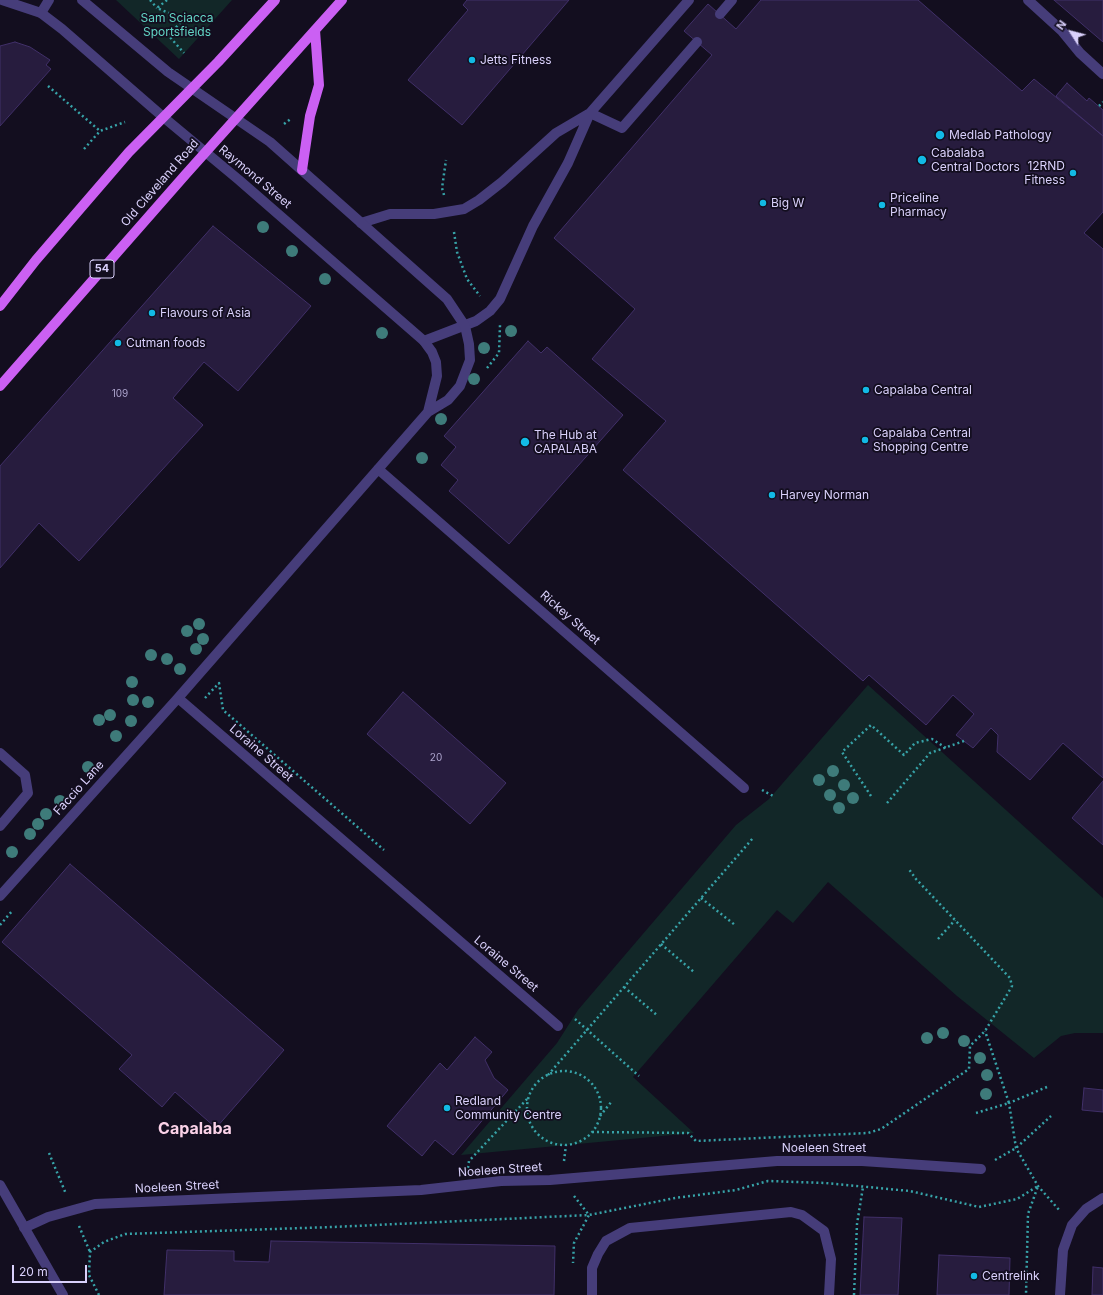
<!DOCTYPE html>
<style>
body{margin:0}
#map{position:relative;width:1103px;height:1295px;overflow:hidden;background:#130e1f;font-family:Inter,sans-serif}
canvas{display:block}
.north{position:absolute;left:1051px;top:12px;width:40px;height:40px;-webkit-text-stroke:3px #130e1f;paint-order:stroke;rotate:306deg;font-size:11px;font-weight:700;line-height:16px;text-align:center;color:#d9d0fb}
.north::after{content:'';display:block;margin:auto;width:14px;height:18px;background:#d9d0fb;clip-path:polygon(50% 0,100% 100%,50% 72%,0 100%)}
.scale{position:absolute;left:12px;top:1265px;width:75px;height:18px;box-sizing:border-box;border:2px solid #d9d0fb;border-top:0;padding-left:5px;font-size:12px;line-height:14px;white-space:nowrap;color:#d9d0fb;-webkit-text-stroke:3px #130e1f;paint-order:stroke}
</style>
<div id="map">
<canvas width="1103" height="1295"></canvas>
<div class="north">N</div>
<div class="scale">20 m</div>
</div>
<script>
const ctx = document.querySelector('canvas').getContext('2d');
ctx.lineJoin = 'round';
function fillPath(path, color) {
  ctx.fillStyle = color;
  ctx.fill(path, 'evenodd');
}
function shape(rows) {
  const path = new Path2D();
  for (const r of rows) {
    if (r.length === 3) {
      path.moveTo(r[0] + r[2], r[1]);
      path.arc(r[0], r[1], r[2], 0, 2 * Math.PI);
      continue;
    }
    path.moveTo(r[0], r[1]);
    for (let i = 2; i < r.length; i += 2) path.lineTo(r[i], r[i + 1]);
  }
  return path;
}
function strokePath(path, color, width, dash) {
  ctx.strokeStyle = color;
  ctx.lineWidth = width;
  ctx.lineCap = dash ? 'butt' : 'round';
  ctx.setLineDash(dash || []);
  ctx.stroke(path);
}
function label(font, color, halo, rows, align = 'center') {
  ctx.font = font + ' Inter,sans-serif';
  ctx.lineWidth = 3.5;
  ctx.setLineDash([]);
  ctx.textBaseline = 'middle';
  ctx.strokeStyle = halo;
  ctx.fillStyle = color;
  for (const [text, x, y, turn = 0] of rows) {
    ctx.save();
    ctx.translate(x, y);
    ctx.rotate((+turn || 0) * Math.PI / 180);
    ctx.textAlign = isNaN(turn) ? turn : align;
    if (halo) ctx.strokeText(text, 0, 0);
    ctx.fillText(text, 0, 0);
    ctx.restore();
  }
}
fillPath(shape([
 [116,0,232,0,179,59],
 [868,685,1103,898,1103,1033,1075,1033,1061,1036,1034,1058,957,996,828,882,793,923,777,910,633,1077,694,1133,461,1155,557,1043,578,1010,736,825,769,799]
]), '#122728');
const building = shape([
 [467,0,569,0,462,125,408,80,468,10,463,5,467,0],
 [761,0,918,0,1022,91,1034,79,1103,136,1103,212,1084,233,1103,249,1103,778,1063,743,1030,780,997,752,998,735,991,728,973,748,956,735,974,714,953,695,926,725,869,675,863,681,623,470,666,421,592,359,635,309,554,238,712,55,684,31,708,4,736,29,761,0],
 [1054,0,1103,0,1103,42,1054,0],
 [15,42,30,47,50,60,46,65,51,69,0,126,0,46,15,42],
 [1067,83,1087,101,1089,98,1103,110,1103,136,1056,96,1067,83],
 [213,226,311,306,238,391,204,362,173,398,203,425,79,561,39,523,0,568,0,466,213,226],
 [528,341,541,353,547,347,623,415,509,544,449,491,458,480,441,465,456,447,444,436,528,341],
 [403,692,506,783,470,824,367,734,403,692],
 [1103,781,1103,845,1072,818,1103,781],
 [70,864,284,1050,216,1128,175,1092,162,1107,119,1069,132,1055,2,942,70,864],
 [475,1037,492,1052,485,1060,494,1078,508,1090,453,1155,435,1140,422,1156,387,1126,440,1063,447,1070,475,1037],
 [1084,1088,1103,1090,1103,1112,1082,1110,1084,1088],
 [864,1217,902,1218,898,1295,860,1295,864,1217],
 [271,1241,555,1246,554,1295,164,1295,167,1250,234,1251,234,1261,269,1262,271,1241],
 [939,1255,1010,1258,1009,1295,937,1295,939,1255],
 [1093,1267,1103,1268,1103,1295,1092,1295,1093,1267]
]);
fillPath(building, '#271c3e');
strokePath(building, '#413069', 1);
strokePath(shape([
 [150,0,157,8],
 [167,0,157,8,183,19,169,36,184,53],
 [48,86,100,131],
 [1099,106,1103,102],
 [284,124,292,118],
 [84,149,100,131,125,122],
 [444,195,442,188,446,160],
 [454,232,457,252,467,279,480,296],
 [487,368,499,353,500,325],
 [205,698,219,683,223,710,384,850],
 [762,790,775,797],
 [871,796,842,752,871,725,904,755,915,743,932,739,946,748],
 [887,803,930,753,964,741],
 [701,898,735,925],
 [0,925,13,910],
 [938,939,955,920],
 [661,944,694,972],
 [624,987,658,1016],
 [575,1019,639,1076],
 [564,1108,37],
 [548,1075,753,838],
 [1047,1087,1009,1103,1016,1148,1038,1186,1060,1211],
 [976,1113,1009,1103,985,1031],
 [600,1116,612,1101],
 [592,1132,688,1133,696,1141,868,1133,881,1129,969,1069,970,1046,985,1031,1008,993,1012,986,1010,978,916,879,908,868],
 [49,1153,66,1194],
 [995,1160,1016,1148,1051,1116],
 [564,1161,566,1145],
 [468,1168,469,1161,528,1098],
 [574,1196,589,1215,675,1198,736,1190,768,1181,825,1183,910,1191,979,1207,1017,1199,1038,1186,1028,1214,1026,1295],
 [79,1226,90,1252],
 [99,1295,89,1275,90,1252,104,1242,125,1234,333,1227,589,1215,574,1243,573,1263],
 [854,1295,857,1224,863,1187]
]), '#37a3a8', 2.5, [2, 3]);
strokePath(shape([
 [1028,0,1062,31,1080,53,1103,74],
 [41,13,49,0],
 [720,14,732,0],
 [590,113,622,128,697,42],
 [361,223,390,214,434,214,464,209,479,200,502,182,556,133,590,113],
 [424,341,476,321,490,311,500,299,533,226,568,163,590,113,689,0],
 [0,753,25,775,28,793,0,826],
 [592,1295,592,1268,598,1254,606,1241,630,1228,791,1212,802,1215,824,1231,831,1259,829,1295]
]), '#463d7a', 10);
strokePath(shape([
 [2,0,41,13,62,29,162,116,239,180,424,341,432,352,436,362,437,376,428,412],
 [82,0,168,72,270,142,447,299,465,326,469,344,470,360,460,386,448,400,428,412,178,698,558,1026],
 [378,469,744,788],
 [0,896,178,698],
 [0,1185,63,1295],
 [24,1228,48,1217,95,1204,421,1190,501,1181,550,1180,777,1161,862,1161,981,1169],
 [1060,1295,1063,1250,1072,1225,1086,1209,1103,1198]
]), '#463d7a', 10);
strokePath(shape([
 [302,170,310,116,319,85,315,30],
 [0,306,36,260,129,152,218,62,275,0],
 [0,386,186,174,342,0]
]), '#cb60f3', 10);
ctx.fillStyle = '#3e7b7a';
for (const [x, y] of [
 [263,227],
 [292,251],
 [325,279],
 [511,331],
 [382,333],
 [484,348],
 [474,379],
 [441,419],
 [422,458],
 [199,624],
 [187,631],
 [203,639],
 [196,649],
 [151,655],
 [167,659],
 [180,669],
 [132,682],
 [133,700],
 [148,702],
 [110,715],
 [99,720],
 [131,721],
 [116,736],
 [88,767],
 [833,771],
 [819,780],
 [844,785],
 [830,795],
 [853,798],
 [60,801],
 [839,808],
 [46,814],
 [38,824],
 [30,834],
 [12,852],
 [943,1033],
 [927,1038],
 [964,1041],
 [980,1058],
 [987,1075],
 [986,1094]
]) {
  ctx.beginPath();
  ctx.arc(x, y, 6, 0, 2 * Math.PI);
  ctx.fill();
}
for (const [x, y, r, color] of [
 [472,60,4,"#12bae5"],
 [940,135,5,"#12bae5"],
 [922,160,5,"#12bae5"],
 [1073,173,4,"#12bae5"],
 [763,203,4,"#12bae5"],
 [882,205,4,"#12bae5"],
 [152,313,4,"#12bae5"],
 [118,343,4,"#12bae5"],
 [866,390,4,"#12bae5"],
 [865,440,4,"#12bae5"],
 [525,442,5,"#12bae5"],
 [772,495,4,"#12bae5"],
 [447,1108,4,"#12bae5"],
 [974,1276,4,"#12bae5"]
]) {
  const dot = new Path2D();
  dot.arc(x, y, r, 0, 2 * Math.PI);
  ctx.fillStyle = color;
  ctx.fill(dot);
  strokePath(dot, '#130e1f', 1.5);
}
label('10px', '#aca3cc', null, [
 ["109",120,394],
 ["20",436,758]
]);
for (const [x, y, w] of [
 [102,269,24]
]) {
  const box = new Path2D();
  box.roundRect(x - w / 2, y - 9, w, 18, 3);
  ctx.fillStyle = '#130e1f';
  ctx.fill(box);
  strokePath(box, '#d9d0fb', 1);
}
label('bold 11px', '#d9d0fb', null, [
 ["54",102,269]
]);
label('12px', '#62d5c5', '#130e1f', [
 ["Sam Sciacca",177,18],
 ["Sportsfields",177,32]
]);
label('12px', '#d9d0fb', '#130e1f', [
 ["Jetts Fitness",480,60],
 ["Medlab Pathology",949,135],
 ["Cabalaba",931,153],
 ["Central Doctors",931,167],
 ["12RND",1065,166,"right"],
 ["Fitness",1065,180,"right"],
 ["Priceline",890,198],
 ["Pharmacy",890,212],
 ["Big W",771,203],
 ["Flavours of Asia",160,313],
 ["Cutman foods",126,343],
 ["Capalaba Central",874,390],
 ["Capalaba Central",873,433],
 ["Shopping Centre",873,447],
 ["The Hub at",534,435],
 ["CAPALABA",534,449],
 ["Harvey Norman",780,495],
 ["Redland",455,1101],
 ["Community Centre",455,1115],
 ["Centrelink",982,1276]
], 'left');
label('12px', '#d9d0fb', '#130e1f', [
 ["Raymond Street",255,177,40],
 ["Old Cleveland Road",160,183,-49],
 ["Rickey Street",570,618,41],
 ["Loraine Street",261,753,41],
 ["Faccio Lane",79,788,-48],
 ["Loraine Street",506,964,40],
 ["Noeleen Street",824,1148],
 ["Noeleen Street",500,1170,-4],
 ["Noeleen Street",177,1187,-3]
]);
label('bold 16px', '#fbd2e8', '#130e1f', [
 ["Capalaba",195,1129]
]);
</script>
